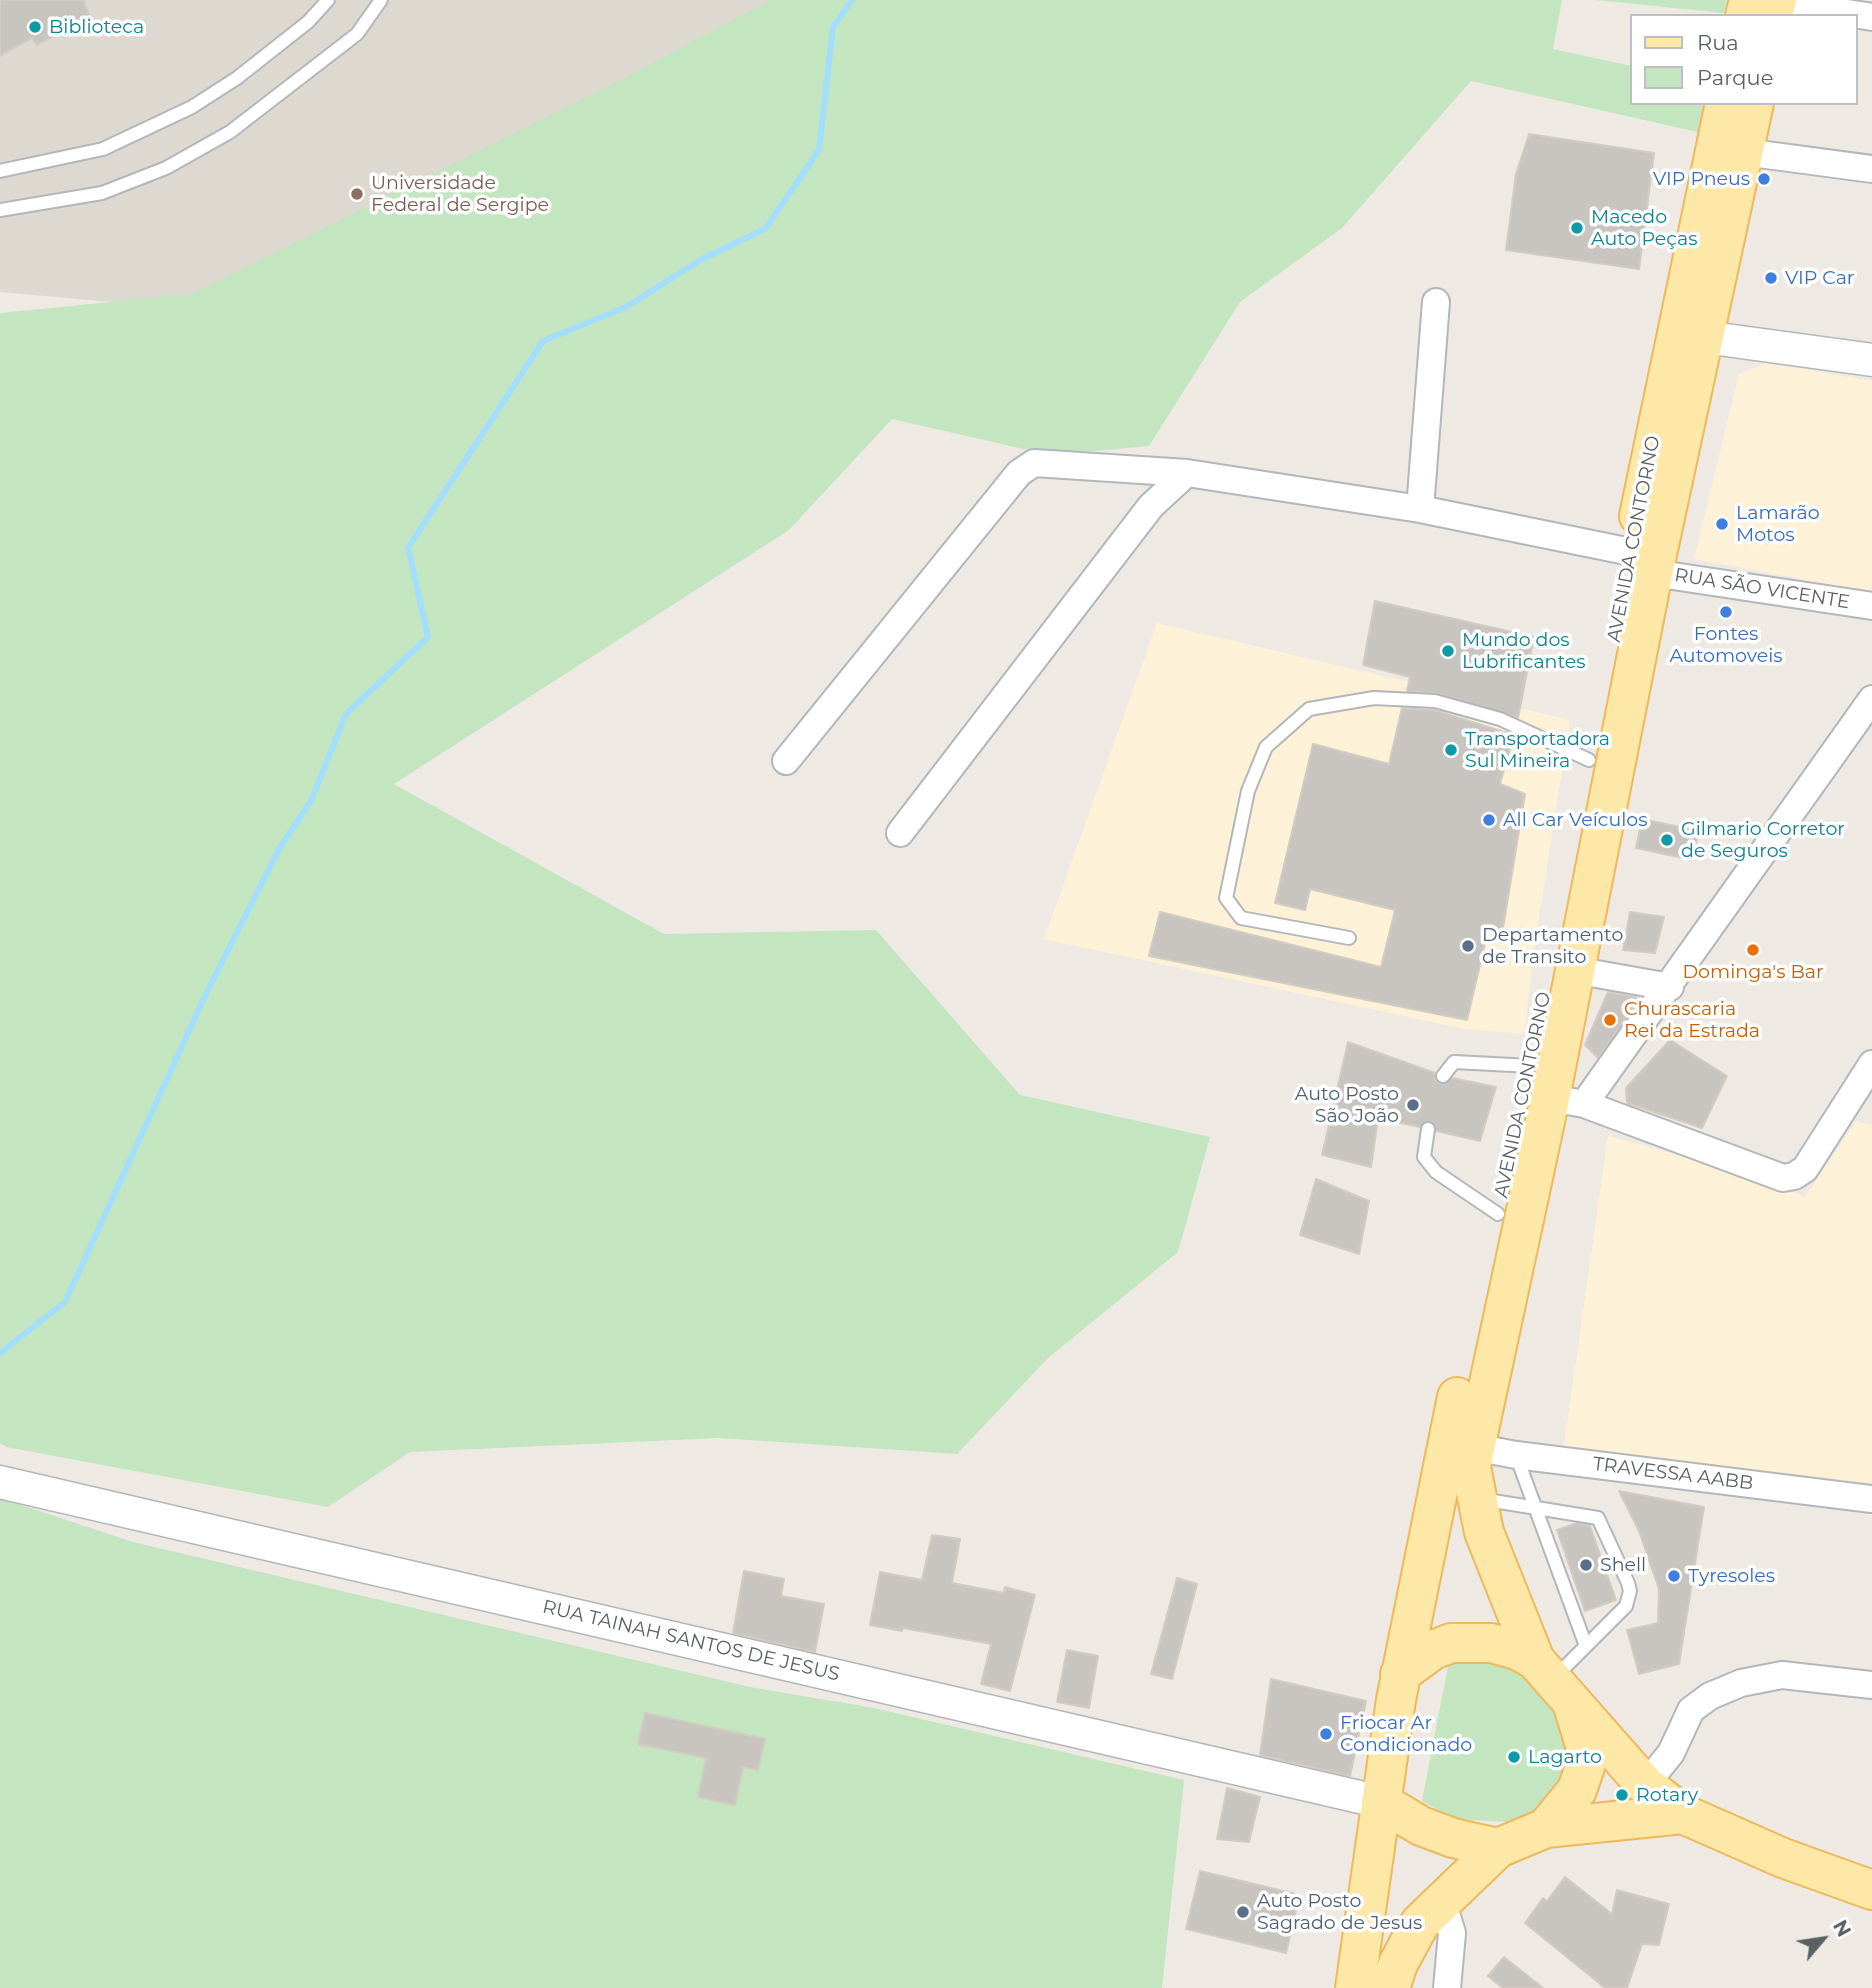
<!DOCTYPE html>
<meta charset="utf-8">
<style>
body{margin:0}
#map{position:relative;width:1872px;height:1988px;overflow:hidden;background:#eeeae3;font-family:Montserrat,sans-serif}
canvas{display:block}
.legend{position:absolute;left:1630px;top:14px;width:228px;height:91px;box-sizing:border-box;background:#fff;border:2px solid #bdbfc1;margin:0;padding:9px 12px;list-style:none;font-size:21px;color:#5b6063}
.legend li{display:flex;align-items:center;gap:14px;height:35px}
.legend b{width:35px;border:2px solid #bdbfc1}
.north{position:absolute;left:1788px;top:1904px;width:70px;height:70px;-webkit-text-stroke:5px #fff;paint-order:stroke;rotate:61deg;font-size:19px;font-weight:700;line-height:28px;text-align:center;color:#5b6063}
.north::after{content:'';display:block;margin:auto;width:24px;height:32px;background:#5b6063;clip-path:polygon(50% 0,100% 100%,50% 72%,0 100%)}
</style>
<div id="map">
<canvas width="1872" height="1988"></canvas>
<ul class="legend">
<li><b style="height:9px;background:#fde8a8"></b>Rua</li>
<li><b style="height:19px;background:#c3e5c0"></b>Parque</li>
</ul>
<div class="north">N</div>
</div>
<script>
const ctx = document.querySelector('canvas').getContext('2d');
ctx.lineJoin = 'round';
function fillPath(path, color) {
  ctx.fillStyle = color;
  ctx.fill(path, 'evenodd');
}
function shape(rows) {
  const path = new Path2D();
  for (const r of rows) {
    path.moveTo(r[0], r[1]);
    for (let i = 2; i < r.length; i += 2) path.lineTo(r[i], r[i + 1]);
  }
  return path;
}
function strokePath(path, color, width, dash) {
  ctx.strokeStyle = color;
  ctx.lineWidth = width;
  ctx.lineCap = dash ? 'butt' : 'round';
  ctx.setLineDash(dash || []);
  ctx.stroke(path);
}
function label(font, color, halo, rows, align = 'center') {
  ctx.font = font + ' Montserrat,sans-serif';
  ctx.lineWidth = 7;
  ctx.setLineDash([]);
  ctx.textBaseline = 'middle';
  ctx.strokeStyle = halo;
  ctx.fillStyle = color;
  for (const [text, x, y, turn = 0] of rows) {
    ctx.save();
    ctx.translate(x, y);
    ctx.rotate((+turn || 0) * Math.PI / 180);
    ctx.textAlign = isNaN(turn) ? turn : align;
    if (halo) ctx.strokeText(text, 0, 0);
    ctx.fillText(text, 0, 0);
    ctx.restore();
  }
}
fillPath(shape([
 [1766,363,1872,381,1872,592,1694,559,1739,374],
 [1157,623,1570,720,1535,943,1524,1034,1465,1029,1044,939],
 [1856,1121,1872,1126,1872,1501,1563,1452,1608,1136,1760,1177,1805,1197]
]), '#fdf1d8');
fillPath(shape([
 [0,0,971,0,333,322,0,292]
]), '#ddd9d1');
fillPath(shape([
 [770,0,1562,0,1553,49,1632,66,1632,103,1709,103,1702,133,1471,81,1342,228,1240,302,1149,446,1050,455,892,419,789,530,394,784,664,934,876,930,1020,1095,1210,1137,1178,1252,1048,1358,957,1454,719,1438,410,1452,328,1507,6,1447,0,1443,0,313,191,294,615,83],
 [1595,0,1727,0,1724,13],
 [0,1498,133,1542,750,1687,874,1708,1184,1780,1162,1988,0,1988],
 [1450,1656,1499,1658,1524,1672,1568,1724,1569,1757,1562,1784,1544,1809,1507,1822,1455,1819,1422,1801]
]), '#c3e5c0');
strokePath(shape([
 [0,1353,65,1302,205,996,279,849,311,801,346,714,428,637,408,548,543,341,626,307,702,259,765,229,819,150,833,27,852,0]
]), '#a3defd', 6);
const building = shape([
 [0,0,83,0,90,17,37,45,32,38,0,56,0,0],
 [1529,134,1654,153,1639,269,1506,250,1516,174,1529,134],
 [1375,601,1534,637,1518,718,1437,693,1407,691,1410,677,1363,665,1375,601],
 [1402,708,1434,710,1514,735,1500,784,1525,794,1502,934,1488,931,1467,1020,1149,956,1160,912,1381,967,1395,910,1310,889,1305,910,1275,903,1313,744,1389,764,1402,708],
 [1642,819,1699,831,1692,860,1636,848,1642,819],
 [1630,912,1664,917,1655,953,1623,950,1630,912],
 [1608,992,1639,998,1598,1058,1585,1045,1608,992],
 [1670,1040,1727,1076,1702,1128,1627,1103,1626,1088,1670,1040],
 [1348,1042,1435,1073,1435,1080,1441,1084,1452,1078,1496,1087,1480,1141,1437,1131,1430,1121,1420,1127,1378,1118,1371,1167,1322,1155,1348,1042],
 [1316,1179,1369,1201,1359,1254,1300,1235,1316,1179],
 [1619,1491,1704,1507,1679,1664,1639,1674,1627,1630,1658,1623,1659,1589,1639,1531,1619,1491],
 [1577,1523,1590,1526,1616,1600,1585,1611,1557,1530,1577,1523],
 [932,1535,960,1539,952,1583,1004,1593,1005,1587,1035,1595,1010,1691,981,1684,991,1644,903,1628,902,1631,870,1625,880,1572,922,1580,932,1535],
 [744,1571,784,1579,781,1596,824,1604,815,1652,733,1633,744,1571],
 [1177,1578,1197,1584,1172,1679,1151,1674,1177,1578],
 [1067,1650,1098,1656,1089,1708,1057,1702,1067,1650],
 [1271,1679,1366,1701,1350,1776,1260,1755,1271,1679],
 [645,1713,765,1739,758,1770,743,1767,735,1805,698,1797,706,1758,638,1744,645,1713],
 [1227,1788,1260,1797,1249,1842,1217,1839,1227,1788],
 [1200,1871,1300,1895,1286,1953,1186,1929,1200,1871],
 [1565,1877,1612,1914,1617,1890,1669,1904,1659,1945,1642,1944,1627,1988,1605,1988,1525,1923,1543,1898,1547,1901,1565,1877],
 [1504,1957,1543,1988,1503,1988,1488,1976,1504,1957]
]);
fillPath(building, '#c8c5c0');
strokePath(building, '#d2cbc1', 2);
const service = shape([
 [0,171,103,149,192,107,237,78,308,22,328,0],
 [0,210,102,193,166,168,230,132,357,34,381,0],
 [1349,938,1241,918,1226,898,1248,791,1266,747,1309,709,1374,698,1435,701,1500,719,1589,760],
 [1443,1076,1454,1062,1531,1066],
 [1428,1129,1424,1157,1436,1172,1498,1214],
 [1516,1455,1586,1646],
 [1481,1499,1598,1518,1628,1583,1630,1591,1626,1606,1556,1676]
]);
const minor = shape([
 [1776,2,1872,17],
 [1744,152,1872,169],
 [1420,509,1436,302],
 [1653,573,1872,606],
 [786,761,1019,473,1034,463,1187,473,1420,509,1631,552],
 [900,833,1151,506,1187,473],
 [1574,970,1670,987],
 [1550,1098,1584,1104,1872,699],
 [1584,1104,1783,1178,1794,1176,1805,1169,1872,1064],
 [1474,1447,1516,1455,1872,1499],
 [1645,1785,1671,1753,1691,1710,1710,1696,1741,1683,1782,1675,1872,1685],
 [1442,1900,1452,1933,1447,1988]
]);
const tertiary = shape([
 [1704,337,1872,360],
 [0,1482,1381,1802]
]);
const primary = shape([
 [1745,16,1749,0],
 [1773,16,1777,0],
 [1754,103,1653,573,1550,1098,1471,1467,1484,1532,1535,1660,1645,1785,1683,1814,1783,1858,1872,1890],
 [1639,516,1725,103],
 [1400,1674,1433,1650,1451,1643,1491,1643,1517,1650,1535,1660],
 [1381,1802,1421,1826,1453,1838,1498,1848,1546,1828,1577,1790,1585,1767,1586,1748,1574,1709],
 [1546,1828,1683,1814],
 [1355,1988,1396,1700,1457,1397],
 [1390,1988,1398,1964,1420,1923,1498,1848]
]);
strokePath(service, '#b3b6ba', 16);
strokePath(minor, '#b3b6ba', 30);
strokePath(tertiary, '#b3b6ba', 35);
strokePath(primary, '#efb85b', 42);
strokePath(service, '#fff', 12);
strokePath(minor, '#fff', 26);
strokePath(tertiary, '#fff', 32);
strokePath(primary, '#fde8a8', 38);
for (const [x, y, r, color] of [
 [35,27,7,"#0f9aa8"],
 [1764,179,7,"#3f7fe0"],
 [357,194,7,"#8d6e63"],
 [1577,228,7,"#0f9aa8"],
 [1771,278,7,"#3f7fe0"],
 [1722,524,7,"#3f7fe0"],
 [1726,612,7,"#3f7fe0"],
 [1448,651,7,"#0f9aa8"],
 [1451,750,7,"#0f9aa8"],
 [1489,820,7,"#3f7fe0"],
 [1667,840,7,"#0f9aa8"],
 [1468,946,7,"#5c6f8a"],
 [1753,950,7,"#e8710a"],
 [1610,1020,7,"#e8710a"],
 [1413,1105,7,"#5c6f8a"],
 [1586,1565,7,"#5c6f8a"],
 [1674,1576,7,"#3f7fe0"],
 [1326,1734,7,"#3f7fe0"],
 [1514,1757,7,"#0f9aa8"],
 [1622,1795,7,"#0f9aa8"],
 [1243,1912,7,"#5c6f8a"]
]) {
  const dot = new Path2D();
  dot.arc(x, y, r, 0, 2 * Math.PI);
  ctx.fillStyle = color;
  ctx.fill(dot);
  strokePath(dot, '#fff', 2.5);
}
label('19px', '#0d838f', '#fff', [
 ["Biblioteca",49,27],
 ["Macedo",1591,217],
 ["Auto Peças",1591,239],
 ["Mundo dos",1462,640],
 ["Lubrificantes",1462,662],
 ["Transportadora",1465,739],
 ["Sul Mineira",1465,761],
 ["Gilmario Corretor",1681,829],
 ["de Seguros",1681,851],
 ["Lagarto",1528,1757],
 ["Rotary",1636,1795]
], 'left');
label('19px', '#366cbe', '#fff', [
 ["VIP Pneus",1750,179,"right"],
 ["VIP Car",1785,278],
 ["Lamarão",1736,513],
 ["Motos",1736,535],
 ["Fontes",1726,634,"center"],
 ["Automoveis",1726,656,"center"],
 ["All Car Veículos",1503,820],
 ["Tyresoles",1688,1576],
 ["Friocar Ar",1340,1723],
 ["Condicionado",1340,1745]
], 'left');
label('19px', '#785e54', '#fff', [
 ["Universidade",371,183],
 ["Federal de Sergipe",371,205]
], 'left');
label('19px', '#5b6063', '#fff', [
 ["AVENIDA CONTORNO",1634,539,-79],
 ["RUA SÃO VICENTE",1762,589,9],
 ["AVENIDA CONTORNO",1523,1095,-78],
 ["TRAVESSA AABB",1673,1474,7],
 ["RUA TAINAH SANTOS DE JESUS",691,1641,13]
]);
label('19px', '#4e5e75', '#fff', [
 ["Departamento",1482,935],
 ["de Transito",1482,957],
 ["Auto Posto",1399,1094,"right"],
 ["São João",1399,1116,"right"],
 ["Shell",1600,1565],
 ["Auto Posto",1257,1901],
 ["Sagrado de Jesus",1257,1923]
], 'left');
label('19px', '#c56008', '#fff', [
 ["Dominga's Bar",1753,972],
 ["Churascaria",1624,1009,"left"],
 ["Rei da Estrada",1624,1031,"left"]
]);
</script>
